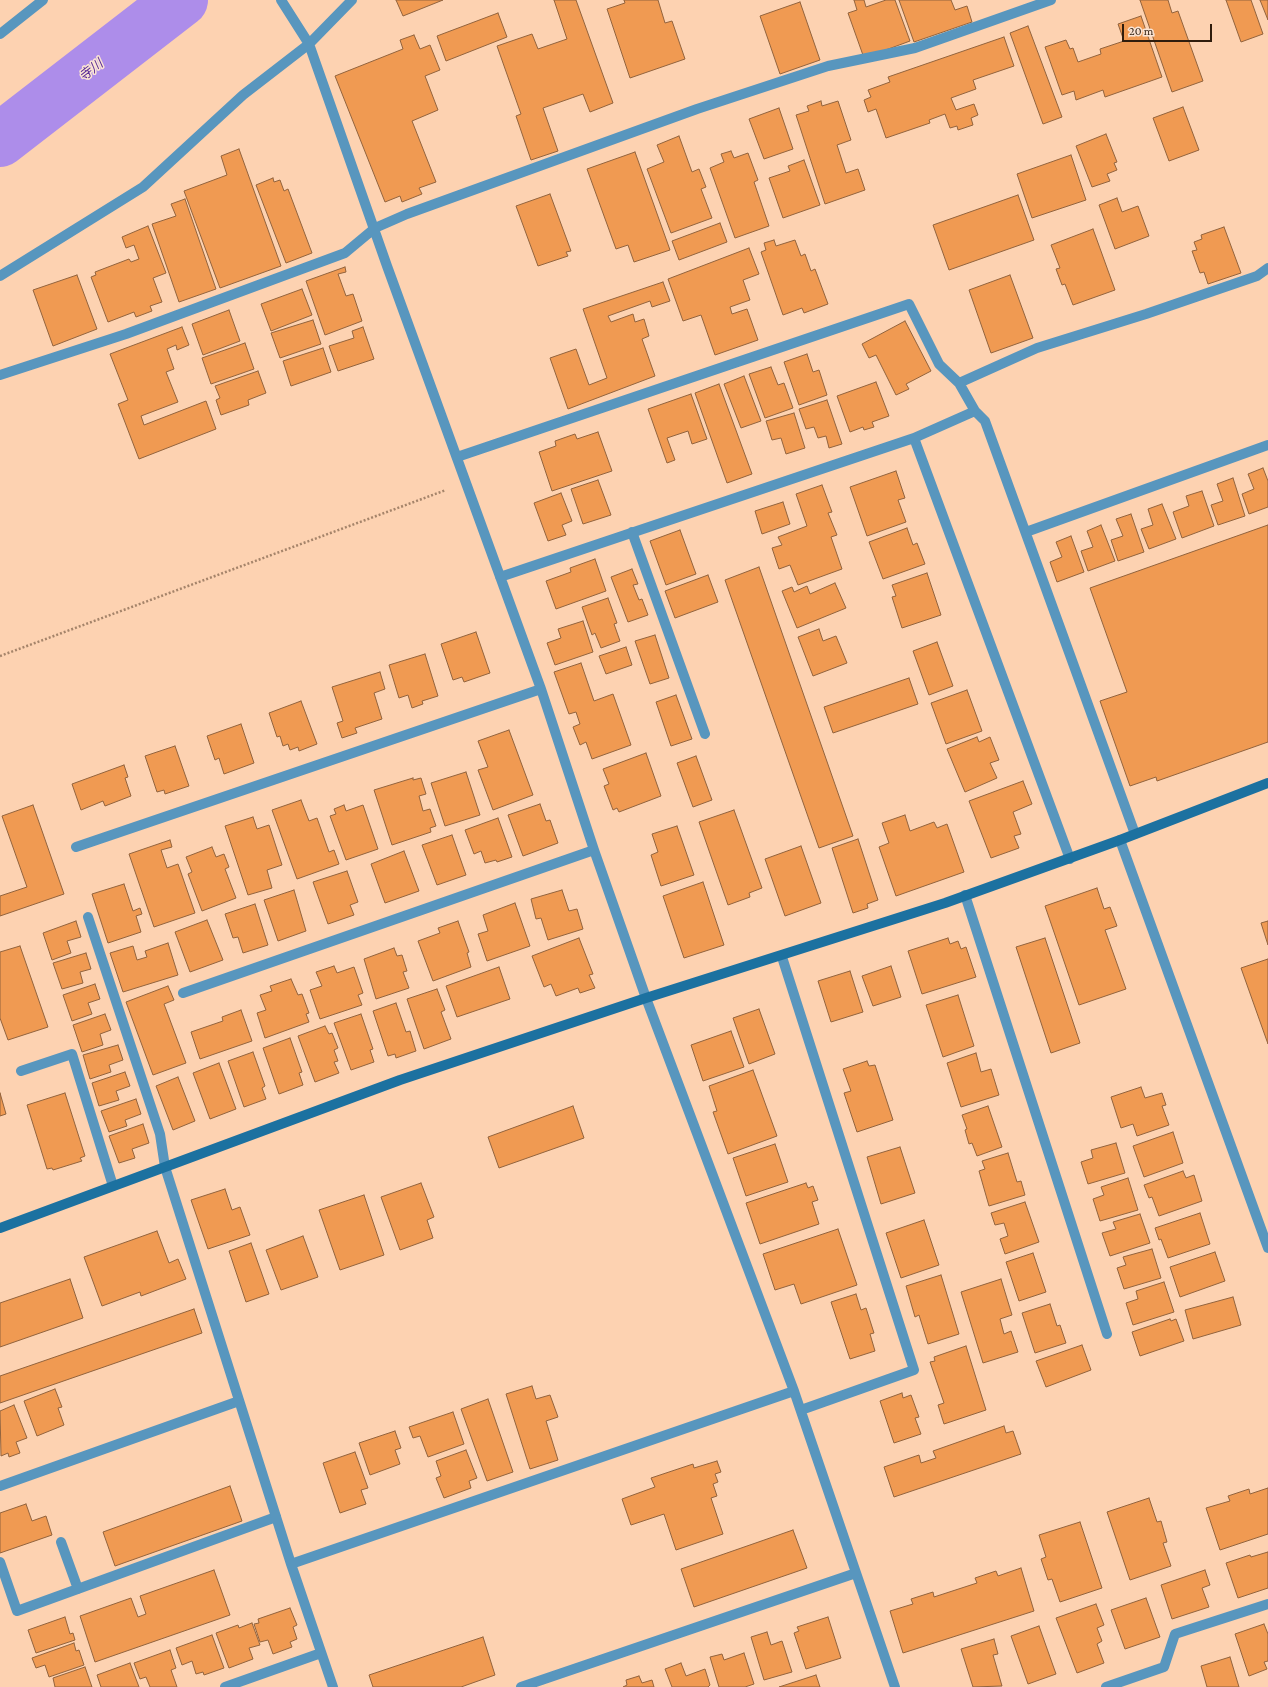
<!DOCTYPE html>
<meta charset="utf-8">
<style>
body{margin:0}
#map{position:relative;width:1268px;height:1687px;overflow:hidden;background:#fdd2b1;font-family:"Crimson Pro",serif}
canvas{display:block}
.scale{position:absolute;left:1122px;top:24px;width:90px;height:18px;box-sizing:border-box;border:2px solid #301d0d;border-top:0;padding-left:5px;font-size:12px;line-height:14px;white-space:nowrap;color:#301d0d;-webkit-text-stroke:3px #fae4d4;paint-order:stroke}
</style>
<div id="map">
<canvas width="1268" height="1687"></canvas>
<div class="scale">20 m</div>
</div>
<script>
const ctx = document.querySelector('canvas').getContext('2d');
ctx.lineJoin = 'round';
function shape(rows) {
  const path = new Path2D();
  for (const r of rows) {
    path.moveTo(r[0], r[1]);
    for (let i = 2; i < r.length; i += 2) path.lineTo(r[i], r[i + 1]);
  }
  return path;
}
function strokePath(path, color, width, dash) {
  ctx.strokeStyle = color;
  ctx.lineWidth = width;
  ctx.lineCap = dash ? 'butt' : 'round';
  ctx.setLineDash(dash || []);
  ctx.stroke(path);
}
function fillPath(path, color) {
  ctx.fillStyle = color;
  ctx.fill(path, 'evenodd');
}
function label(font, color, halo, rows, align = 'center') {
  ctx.font = font + ' "Crimson Pro","Noto Sans JP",serif';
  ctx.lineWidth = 3;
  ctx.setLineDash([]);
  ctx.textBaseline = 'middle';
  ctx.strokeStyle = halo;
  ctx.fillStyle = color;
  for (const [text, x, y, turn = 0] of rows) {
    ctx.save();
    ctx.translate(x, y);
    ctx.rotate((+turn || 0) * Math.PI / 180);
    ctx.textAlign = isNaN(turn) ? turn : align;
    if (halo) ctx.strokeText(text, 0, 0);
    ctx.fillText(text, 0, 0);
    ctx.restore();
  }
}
strokePath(shape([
 [0,140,181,0]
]), '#ad8dea', 54);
const building = shape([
 [396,0,443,0,403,16,396,0],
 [554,0,576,0,613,103,590,112,583,94,543,108,558,151,531,160,516,116,521,114,497,46,532,34,538,49,567,39,554,0],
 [624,0,658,0,665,23,672,21,685,59,630,78,607,9,625,3,624,0],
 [854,0,864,0,866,7,886,0,895,0,910,41,864,58,848,13,857,10,854,0],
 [899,0,951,0,955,10,967,6,972,22,914,42,899,0],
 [1140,0,1168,0,1172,13,1178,11,1203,81,1172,92,1140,0],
 [1226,0,1251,0,1263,34,1241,42,1226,0],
 [1260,0,1268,0,1268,20,1260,0],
 [800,2,820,60,780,74,760,16,800,2],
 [498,13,507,37,446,61,437,36,498,13],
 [1141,16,1162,77,1105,97,1103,90,1076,100,1074,91,1062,95,1045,47,1066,40,1070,49,1073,48,1078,62,1101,54,1100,49,1124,41,1118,24,1141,16],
 [1028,26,1062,117,1043,124,1010,33,1028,26],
 [414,35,420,49,430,45,440,70,425,76,438,110,412,121,436,182,419,188,422,194,402,202,400,196,385,202,335,76,403,49,400,40,414,35],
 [1004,37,1014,66,973,80,976,89,951,98,956,110,974,104,978,115,971,118,973,125,958,130,957,126,950,128,945,114,929,120,930,123,886,138,876,109,868,112,864,100,871,97,868,90,890,82,888,77,1004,37],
 [821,101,822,106,838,101,851,140,837,145,846,173,858,169,865,190,825,204,796,115,809,111,807,106,821,101],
 [1183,107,1199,150,1169,161,1153,118,1183,107],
 [779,108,793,149,764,159,749,119,779,108],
 [1106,134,1117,162,1114,163,1117,170,1107,174,1110,181,1092,187,1076,146,1106,134],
 [679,136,692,172,699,169,706,187,701,189,712,218,671,233,647,169,664,162,657,145,679,136],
 [239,149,281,266,220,288,184,191,227,175,221,156,239,149],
 [731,151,734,158,748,153,758,180,754,182,769,226,735,238,710,168,724,162,721,154,731,151],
 [635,152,670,250,634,262,628,245,616,249,587,169,635,152],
 [1071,155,1086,200,1032,218,1017,174,1071,155],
 [804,160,820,205,783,218,769,178,790,171,788,166,804,160],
 [273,178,274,182,280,180,284,191,288,189,312,253,286,263,256,185,273,178],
 [550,194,571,251,566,252,568,256,538,266,516,206,550,194],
 [1018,195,1034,240,949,270,933,225,1018,195],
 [1117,198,1122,212,1138,206,1149,236,1115,249,1099,205,1117,198],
 [185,199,216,289,179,302,152,224,176,216,171,204,185,199],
 [720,223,727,242,679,260,672,241,720,223],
 [148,226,166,273,153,278,162,302,150,306,152,311,136,317,134,312,108,322,91,277,96,275,95,272,129,259,131,262,139,259,134,245,126,248,122,237,148,226],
 [1224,227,1241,273,1208,284,1204,272,1200,273,1192,251,1197,250,1194,242,1202,239,1201,235,1224,227],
 [1093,229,1115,290,1073,305,1065,284,1062,285,1056,269,1060,268,1051,245,1093,229],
 [774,240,776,246,795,240,801,256,805,254,811,271,815,269,828,304,804,313,802,308,783,315,761,252,766,250,764,243,774,240],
 [749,248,759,274,743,280,750,300,730,307,732,314,747,309,758,340,715,355,701,315,683,321,668,279,749,248],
 [345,267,346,272,338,274,346,296,353,294,362,321,325,335,306,281,345,267],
 [77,275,97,329,53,346,33,290,77,275],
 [1010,275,1033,338,991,353,969,290,1010,275],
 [663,282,670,301,652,307,650,301,608,316,611,322,633,314,635,322,644,319,649,336,642,339,655,376,568,409,550,358,576,349,589,385,607,378,583,309,663,282],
 [302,289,312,315,271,331,261,304,302,289],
 [229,310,240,341,203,355,192,324,229,310],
 [313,320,321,344,280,358,271,333,313,320],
 [905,321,931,371,906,384,909,389,896,395,876,355,869,358,862,344,905,321],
 [182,327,189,345,177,350,176,345,167,349,174,369,166,372,178,402,141,416,144,425,206,401,216,429,139,459,118,404,128,400,110,354,182,327],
 [363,327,374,359,338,371,329,346,354,338,352,331,363,327],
 [245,343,254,369,211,384,202,358,245,343],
 [323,348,331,372,291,386,283,361,323,348],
 [807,354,813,372,819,370,827,395,799,405,784,362,807,354],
 [771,367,778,385,784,383,793,408,765,418,749,374,771,367],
 [258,371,266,393,248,400,249,405,221,415,216,400,220,398,215,386,258,371],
 [744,376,761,421,741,428,724,384,744,376],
 [876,382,889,416,872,422,874,427,864,430,863,427,850,432,837,396,876,382],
 [719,384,752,474,727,483,695,393,719,384],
 [691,394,707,439,692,444,688,431,667,438,675,460,667,463,648,409,691,394],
 [827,400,842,444,829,448,826,436,818,438,814,427,806,429,799,409,827,400],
 [794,413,805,448,786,454,781,438,772,440,766,421,794,413],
 [598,432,612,471,552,491,539,452,556,446,555,441,575,434,577,439,598,432],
 [1263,468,1268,481,1268,507,1249,514,1242,494,1254,489,1248,474,1263,468],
 [896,471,905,498,898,500,906,522,867,536,850,487,896,471],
 [1233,478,1245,516,1218,525,1211,505,1223,501,1217,484,1233,478],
 [598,480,611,515,583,524,571,489,598,480],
 [822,485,832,512,828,513,837,535,831,537,842,569,798,585,790,565,779,569,772,548,782,545,778,537,807,526,796,494,822,485],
 [1202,491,1214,526,1182,538,1173,512,1189,506,1186,496,1202,491],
 [561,493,572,521,562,525,566,535,548,541,534,503,561,493],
 [783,502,790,524,762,534,755,511,783,502],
 [1162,504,1176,539,1149,549,1141,529,1153,525,1148,509,1162,504],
 [1131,514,1144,552,1118,561,1111,540,1123,536,1116,519,1131,514],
 [1101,525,1115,561,1088,571,1081,551,1093,547,1087,531,1101,525],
 [1268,525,1268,742,1157,781,1156,777,1130,786,1100,701,1127,692,1090,588,1268,525],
 [907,528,913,545,917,543,925,564,883,579,869,542,907,528],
 [680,530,696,574,666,585,650,541,680,530],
 [1071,536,1084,572,1057,582,1050,562,1062,557,1056,542,1071,536],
 [595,559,606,591,556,609,546,581,571,572,570,568,595,559],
 [759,567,853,836,819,848,725,580,759,567],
 [632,569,638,584,633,585,639,600,642,599,648,615,628,622,611,577,632,569],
 [927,573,941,615,902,628,892,597,896,596,892,585,927,573],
 [708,575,718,602,675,618,665,591,708,575],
 [835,583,846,608,797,628,782,591,792,587,794,592,807,586,810,594,835,583],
 [608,598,617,623,614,624,620,641,601,648,595,633,592,635,582,607,608,598],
 [583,621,593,652,555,665,547,643,561,638,558,629,583,621],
 [819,629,823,641,836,636,847,663,813,676,798,637,819,629],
 [476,632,490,673,464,682,462,677,453,680,441,644,476,632],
 [655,635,669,678,650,684,635,641,655,635],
 [937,642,953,686,929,695,913,651,937,642],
 [626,647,632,665,606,674,599,656,626,647],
 [425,654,438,696,422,701,423,704,412,708,408,695,399,698,389,665,425,654],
 [581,663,594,701,613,694,631,745,592,759,586,742,580,745,573,727,580,724,576,712,569,714,554,672,581,663],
 [380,672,385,689,374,693,382,719,355,728,357,733,342,738,337,723,343,721,332,687,380,672],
 [909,678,918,704,833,733,824,707,909,678],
 [967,690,982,731,946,744,931,703,967,690],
 [676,695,692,739,671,746,656,702,676,695],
 [301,701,317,744,299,751,298,747,290,750,288,744,283,746,280,736,277,737,269,713,301,701],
 [241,724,254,763,224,774,219,758,215,760,207,736,241,724],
 [509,730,533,795,493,810,478,770,488,767,478,741,509,730],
 [977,737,979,742,990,737,999,760,990,763,997,778,965,792,947,749,977,737],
 [175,746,189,786,165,794,164,790,157,792,145,756,175,746],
 [646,753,661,796,619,812,617,808,613,810,604,786,609,784,603,769,646,753],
 [696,756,712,800,693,807,677,763,696,756],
 [124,765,128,777,125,778,131,796,105,806,103,801,81,810,72,784,124,765],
 [466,772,480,815,445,826,431,783,466,772],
 [413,778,413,780,421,778,426,794,419,796,423,811,430,809,436,826,430,828,431,832,392,845,374,790,413,778],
 [1023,781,1032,804,1013,812,1021,834,1014,836,1019,848,991,858,969,801,1023,781],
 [301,800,309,821,317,818,329,852,334,850,339,864,297,879,272,810,301,800],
 [540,804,546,821,550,820,558,843,523,856,508,815,540,804],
 [33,805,64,894,0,916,0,896,27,887,2,816,33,805],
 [344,805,346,811,363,805,378,849,346,860,330,816,336,814,334,809,344,805],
 [734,810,762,888,749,893,750,897,728,905,699,822,734,810],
 [905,815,910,831,934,822,937,828,947,824,964,872,896,896,879,847,889,843,882,823,905,815],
 [253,817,257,829,269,825,282,865,267,870,272,888,248,895,225,826,253,817],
 [498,818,512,857,497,862,496,860,485,863,481,851,474,854,465,830,498,818],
 [677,826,694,875,661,886,651,855,658,852,652,834,677,826],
 [452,835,466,875,437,885,422,845,452,835],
 [858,839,878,900,867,904,868,908,853,913,832,848,858,839],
 [170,840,172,847,161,850,167,868,178,864,195,913,154,927,129,854,170,840],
 [801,846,821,903,785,916,765,859,801,846],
 [212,847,216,857,224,854,229,867,225,869,236,898,202,911,188,874,192,872,186,857,212,847],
 [404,851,419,891,385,903,371,864,404,851],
 [347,871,358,902,350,905,354,915,328,924,313,882,347,871],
 [703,882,724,945,684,958,663,896,703,882],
 [124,884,133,911,140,908,142,914,136,916,141,932,108,943,92,894,124,884],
 [1097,888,1104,909,1110,907,1117,926,1105,930,1126,989,1079,1005,1045,906,1097,888],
 [294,890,306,931,278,941,264,900,294,890],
 [562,890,569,911,577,909,583,929,548,940,541,918,536,919,531,899,562,890],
 [515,903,530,946,487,961,478,934,488,931,483,915,515,903],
 [255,904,268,945,243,953,238,937,233,938,225,914,255,904],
 [207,920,223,960,190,972,175,932,207,920],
 [76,921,81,937,67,941,71,953,52,960,43,933,76,921],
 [458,921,469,952,467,953,471,967,433,981,418,941,440,933,438,928,458,921],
 [1268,921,1268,945,1261,923,1268,921],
 [579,938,593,974,589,975,595,988,580,993,578,988,556,996,551,984,544,987,532,956,579,938],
 [948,938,950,944,958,941,961,949,966,947,976,977,922,994,908,951,948,938],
 [1045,938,1080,1043,1051,1053,1016,947,1045,938],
 [168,943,178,975,123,992,110,953,133,946,137,960,147,957,145,951,168,943],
 [20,946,48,1027,8,1040,0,1018,0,952,20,946],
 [394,948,397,956,402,955,407,971,403,972,409,988,376,999,364,959,394,948],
 [86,953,91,969,80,972,83,983,62,989,53,963,86,953],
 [1268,959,1268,1044,1241,968,1268,959],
 [334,966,337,973,354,967,363,993,358,995,362,1005,320,1019,310,990,322,986,316,972,334,966],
 [891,966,901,997,873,1006,862,976,891,966],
 [499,967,510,999,457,1017,446,986,499,967],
 [850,971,863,1012,831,1022,818,981,850,971],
 [291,979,298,995,302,994,309,1013,306,1014,309,1022,265,1038,257,1013,266,1010,260,995,272,991,270,986,291,979],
 [95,984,100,999,88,1003,92,1014,72,1021,63,995,95,984],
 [168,986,174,1000,164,1004,186,1063,153,1075,126,1002,168,986],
 [437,989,445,1010,441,1012,451,1039,424,1049,407,999,437,989],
 [958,995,974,1046,943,1057,926,1005,958,995],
 [396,1003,406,1032,410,1031,416,1051,396,1058,395,1054,388,1056,373,1011,396,1003],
 [759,1009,775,1054,749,1064,733,1018,759,1009],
 [241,1010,252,1041,200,1059,191,1032,223,1021,222,1017,241,1010],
 [105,1014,111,1030,100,1034,103,1045,82,1052,73,1025,105,1014],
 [361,1014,373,1049,370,1050,374,1062,351,1070,334,1023,361,1014],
 [325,1026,329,1034,332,1033,338,1048,334,1050,338,1061,334,1062,339,1073,315,1082,298,1036,325,1026],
 [731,1031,744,1067,703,1081,691,1045,731,1031],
 [290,1038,302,1072,299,1073,303,1085,279,1094,263,1048,290,1038],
 [118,1045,123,1060,109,1065,111,1072,90,1079,83,1055,118,1045],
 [253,1052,265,1086,262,1088,266,1099,244,1107,228,1061,253,1052],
 [976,1053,981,1072,991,1069,999,1095,961,1107,947,1063,976,1053],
 [867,1061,869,1066,875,1065,893,1120,857,1132,844,1093,851,1091,843,1069,867,1061],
 [219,1063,236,1109,210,1119,193,1073,219,1063],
 [753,1070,777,1136,728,1154,713,1112,717,1111,709,1086,753,1070],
 [125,1072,130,1086,116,1091,119,1100,99,1106,92,1083,125,1072],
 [178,1077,195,1121,173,1130,156,1086,178,1077],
 [1141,1087,1145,1098,1162,1093,1166,1105,1162,1106,1169,1125,1137,1136,1133,1124,1121,1128,1111,1097,1141,1087],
 [0,1093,6,1114,0,1116,0,1093],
 [65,1093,85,1156,80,1158,82,1161,53,1170,52,1168,47,1169,27,1105,65,1093],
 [136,1099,141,1114,125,1120,127,1126,109,1132,101,1111,136,1099],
 [573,1106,584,1138,499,1168,488,1137,573,1106],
 [988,1106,1002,1147,977,1156,972,1143,969,1144,965,1130,967,1129,962,1115,988,1106],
 [143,1124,149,1143,132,1149,135,1158,119,1163,109,1136,143,1124],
 [1173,1132,1183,1163,1144,1177,1133,1146,1173,1132],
 [1116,1143,1125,1173,1088,1184,1081,1162,1093,1158,1091,1150,1116,1143],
 [775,1144,788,1182,746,1196,733,1158,775,1144],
 [900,1147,915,1193,881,1204,867,1157,900,1147],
 [1008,1153,1017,1182,1021,1181,1025,1195,989,1206,979,1171,985,1169,982,1161,1008,1153],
 [1183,1171,1186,1178,1194,1175,1202,1201,1159,1216,1152,1197,1149,1198,1144,1185,1183,1171],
 [1128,1178,1138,1210,1100,1221,1093,1199,1104,1195,1101,1187,1128,1178],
 [421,1183,434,1217,427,1220,433,1238,400,1250,381,1197,421,1183],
 [806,1183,808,1188,813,1186,818,1200,812,1202,819,1224,760,1244,746,1203,806,1183],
 [225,1189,232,1210,240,1207,250,1235,208,1249,191,1200,225,1189],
 [364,1195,384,1255,340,1270,319,1210,364,1195],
 [1025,1202,1039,1242,1005,1254,1000,1239,1008,1236,1004,1223,995,1225,991,1213,1025,1202],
 [1200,1213,1210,1244,1168,1258,1161,1239,1159,1240,1155,1228,1200,1213],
 [1140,1214,1150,1243,1110,1256,1102,1233,1116,1229,1113,1222,1140,1214],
 [924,1220,939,1265,901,1278,886,1233,924,1220],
 [838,1229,857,1285,801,1304,794,1284,775,1290,763,1254,838,1229],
 [157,1231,169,1263,178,1259,186,1279,141,1296,140,1292,102,1306,84,1257,157,1231],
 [303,1236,318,1277,281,1290,266,1250,303,1236],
 [251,1243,269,1294,246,1302,229,1251,251,1243],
 [1152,1249,1161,1278,1124,1289,1117,1268,1126,1265,1123,1257,1152,1249],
 [1215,1252,1225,1281,1180,1297,1170,1267,1215,1252],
 [1033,1253,1046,1292,1019,1301,1006,1262,1033,1253],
 [941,1275,959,1334,928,1344,919,1315,915,1317,906,1286,941,1275],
 [70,1279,83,1318,0,1347,0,1303,70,1279],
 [1001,1279,1012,1315,1000,1319,1004,1334,1011,1331,1018,1352,983,1363,961,1292,1001,1279],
 [1164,1282,1174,1312,1133,1325,1126,1303,1138,1299,1136,1291,1164,1282],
 [856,1294,861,1310,866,1308,874,1333,870,1334,875,1351,850,1359,831,1302,856,1294],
 [1233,1297,1241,1325,1193,1339,1185,1310,1233,1297],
 [1050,1304,1057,1326,1060,1325,1066,1343,1035,1353,1022,1313,1050,1304],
 [194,1309,202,1333,0,1403,0,1376,194,1309],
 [1170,1319,1171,1321,1176,1319,1184,1341,1140,1356,1132,1332,1170,1319],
 [1082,1345,1091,1370,1046,1387,1036,1361,1082,1345],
 [966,1346,986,1410,944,1424,938,1405,944,1403,930,1362,935,1361,934,1357,966,1346],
 [532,1386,536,1399,550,1395,558,1417,546,1421,558,1460,530,1469,506,1394,532,1386],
 [55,1389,62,1407,58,1408,64,1425,37,1436,24,1401,55,1389],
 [902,1393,903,1398,911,1395,919,1417,915,1418,921,1434,894,1443,880,1401,902,1393],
 [488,1399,513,1472,487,1481,461,1409,488,1399],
 [14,1405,27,1438,16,1442,20,1453,9,1457,8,1453,1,1456,0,1411,14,1405],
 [453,1412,464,1444,428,1457,420,1436,413,1438,409,1427,453,1412],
 [1004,1426,1006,1433,1013,1431,1021,1454,894,1497,884,1467,919,1455,921,1463,936,1458,933,1451,1004,1426],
 [395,1431,401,1448,395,1450,400,1464,370,1475,359,1443,395,1431],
 [466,1450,477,1478,469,1481,471,1488,444,1498,436,1478,441,1476,436,1461,466,1450],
 [355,1452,368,1488,361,1490,366,1504,340,1513,323,1463,355,1452],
 [717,1461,721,1472,715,1474,718,1482,713,1484,717,1496,711,1498,723,1534,676,1550,664,1514,631,1525,622,1499,655,1487,651,1478,693,1464,694,1468,717,1461],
 [230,1486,242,1521,115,1566,103,1532,230,1486],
 [1268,1488,1268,1534,1220,1550,1206,1508,1230,1501,1228,1496,1249,1489,1250,1494,1268,1488],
 [1149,1498,1157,1522,1161,1521,1167,1542,1163,1543,1171,1566,1130,1580,1107,1512,1149,1498],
 [26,1504,32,1521,46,1516,52,1535,0,1553,0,1513,26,1504],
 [1080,1522,1102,1588,1060,1602,1052,1579,1048,1580,1041,1559,1046,1557,1039,1535,1080,1522],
 [793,1530,807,1568,694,1607,681,1569,793,1530],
 [1268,1552,1268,1588,1238,1598,1226,1563,1250,1555,1251,1557,1268,1552],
 [1021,1568,1034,1611,903,1653,890,1611,913,1604,911,1599,933,1592,934,1597,977,1583,975,1578,996,1571,998,1576,1021,1568],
 [214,1570,230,1615,95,1662,80,1616,131,1598,138,1617,146,1614,140,1596,214,1570],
 [1205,1570,1210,1585,1202,1588,1209,1607,1172,1619,1161,1585,1205,1570],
 [1146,1598,1160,1637,1125,1649,1111,1610,1146,1598],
 [1096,1604,1104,1625,1097,1628,1102,1641,1097,1644,1104,1663,1077,1673,1056,1618,1096,1604],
 [290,1608,297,1625,293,1627,297,1639,290,1642,292,1647,273,1654,268,1640,260,1642,254,1624,259,1623,258,1619,290,1608],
 [65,1617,70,1634,73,1633,75,1640,36,1653,28,1630,65,1617],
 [828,1617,841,1658,806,1669,794,1633,799,1631,797,1627,828,1617],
 [252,1623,260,1645,249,1648,253,1659,229,1668,216,1633,238,1625,239,1628,252,1623],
 [1264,1624,1268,1634,1268,1661,1264,1662,1267,1669,1249,1676,1235,1634,1264,1624],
 [1039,1626,1056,1674,1028,1684,1011,1636,1039,1626],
 [767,1632,771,1645,782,1641,792,1672,764,1680,751,1637,767,1632],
 [212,1635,224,1668,204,1675,203,1672,196,1674,192,1661,182,1665,176,1648,212,1635],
 [483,1637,495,1675,461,1687,373,1687,369,1675,483,1637],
 [994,1639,998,1654,993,1655,1002,1686,973,1687,961,1649,994,1639],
 [74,1643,76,1651,79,1650,84,1665,49,1677,45,1665,36,1668,32,1658,74,1643],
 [170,1650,176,1668,171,1670,177,1687,150,1687,146,1677,140,1679,134,1663,170,1650],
 [744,1653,754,1684,745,1687,719,1687,710,1657,722,1654,724,1660,744,1653],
 [1230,1657,1239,1687,1207,1687,1201,1666,1230,1657],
 [130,1663,139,1687,101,1687,97,1675,130,1663],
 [681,1663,686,1676,705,1669,710,1685,708,1687,672,1687,665,1669,681,1663],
 [85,1667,92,1687,55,1687,53,1678,85,1667],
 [816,1675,820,1687,779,1687,816,1675],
 [639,1676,642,1683,652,1680,654,1687,623,1687,627,1685,626,1680,639,1676]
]);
fillPath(building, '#f09a52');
strokePath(building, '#92633d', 1);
strokePath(shape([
 [0,656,446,490]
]), '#a5846a', 2.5, [2, 2]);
strokePath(shape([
 [21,1071,72,1054,113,1186],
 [61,1542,78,1589],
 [0,1562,17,1611,276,1517]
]), '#5896be', 10);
strokePath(shape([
 [281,0,309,44,387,266,541,689,594,850,646,998,794,1391,895,1687],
 [0,34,43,0],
 [0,276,143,187,243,95,309,44,352,0],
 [0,375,126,334,345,253,375,228,407,214,697,109,828,66,915,48,1051,0],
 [975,411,985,421,1135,834],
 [914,438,1070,859],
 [457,457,909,304,939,364,959,383],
 [632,532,705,734],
 [1026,532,1268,445],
 [500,577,914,438,975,411,959,383,1037,348,1146,314,1257,276,1268,268],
 [1120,840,1268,1248],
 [76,847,541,689],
 [965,895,1107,1334],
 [88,917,160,1134,165,1167,291,1564,333,1687],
 [782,957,914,1370,801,1410],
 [183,993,594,850],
 [0,1486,239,1401],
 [291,1564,794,1391],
 [225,1687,321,1653],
 [521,1687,856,1573],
 [1106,1687,1164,1667,1175,1634,1268,1604]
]), '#5896be', 10);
strokePath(shape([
 [0,1228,400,1080,646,998,945,903,1120,840,1268,783]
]), '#1c71a0', 10);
label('italic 13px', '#5a2c97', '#fae4d4', [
 ["寺川",91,70,-38]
]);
</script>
